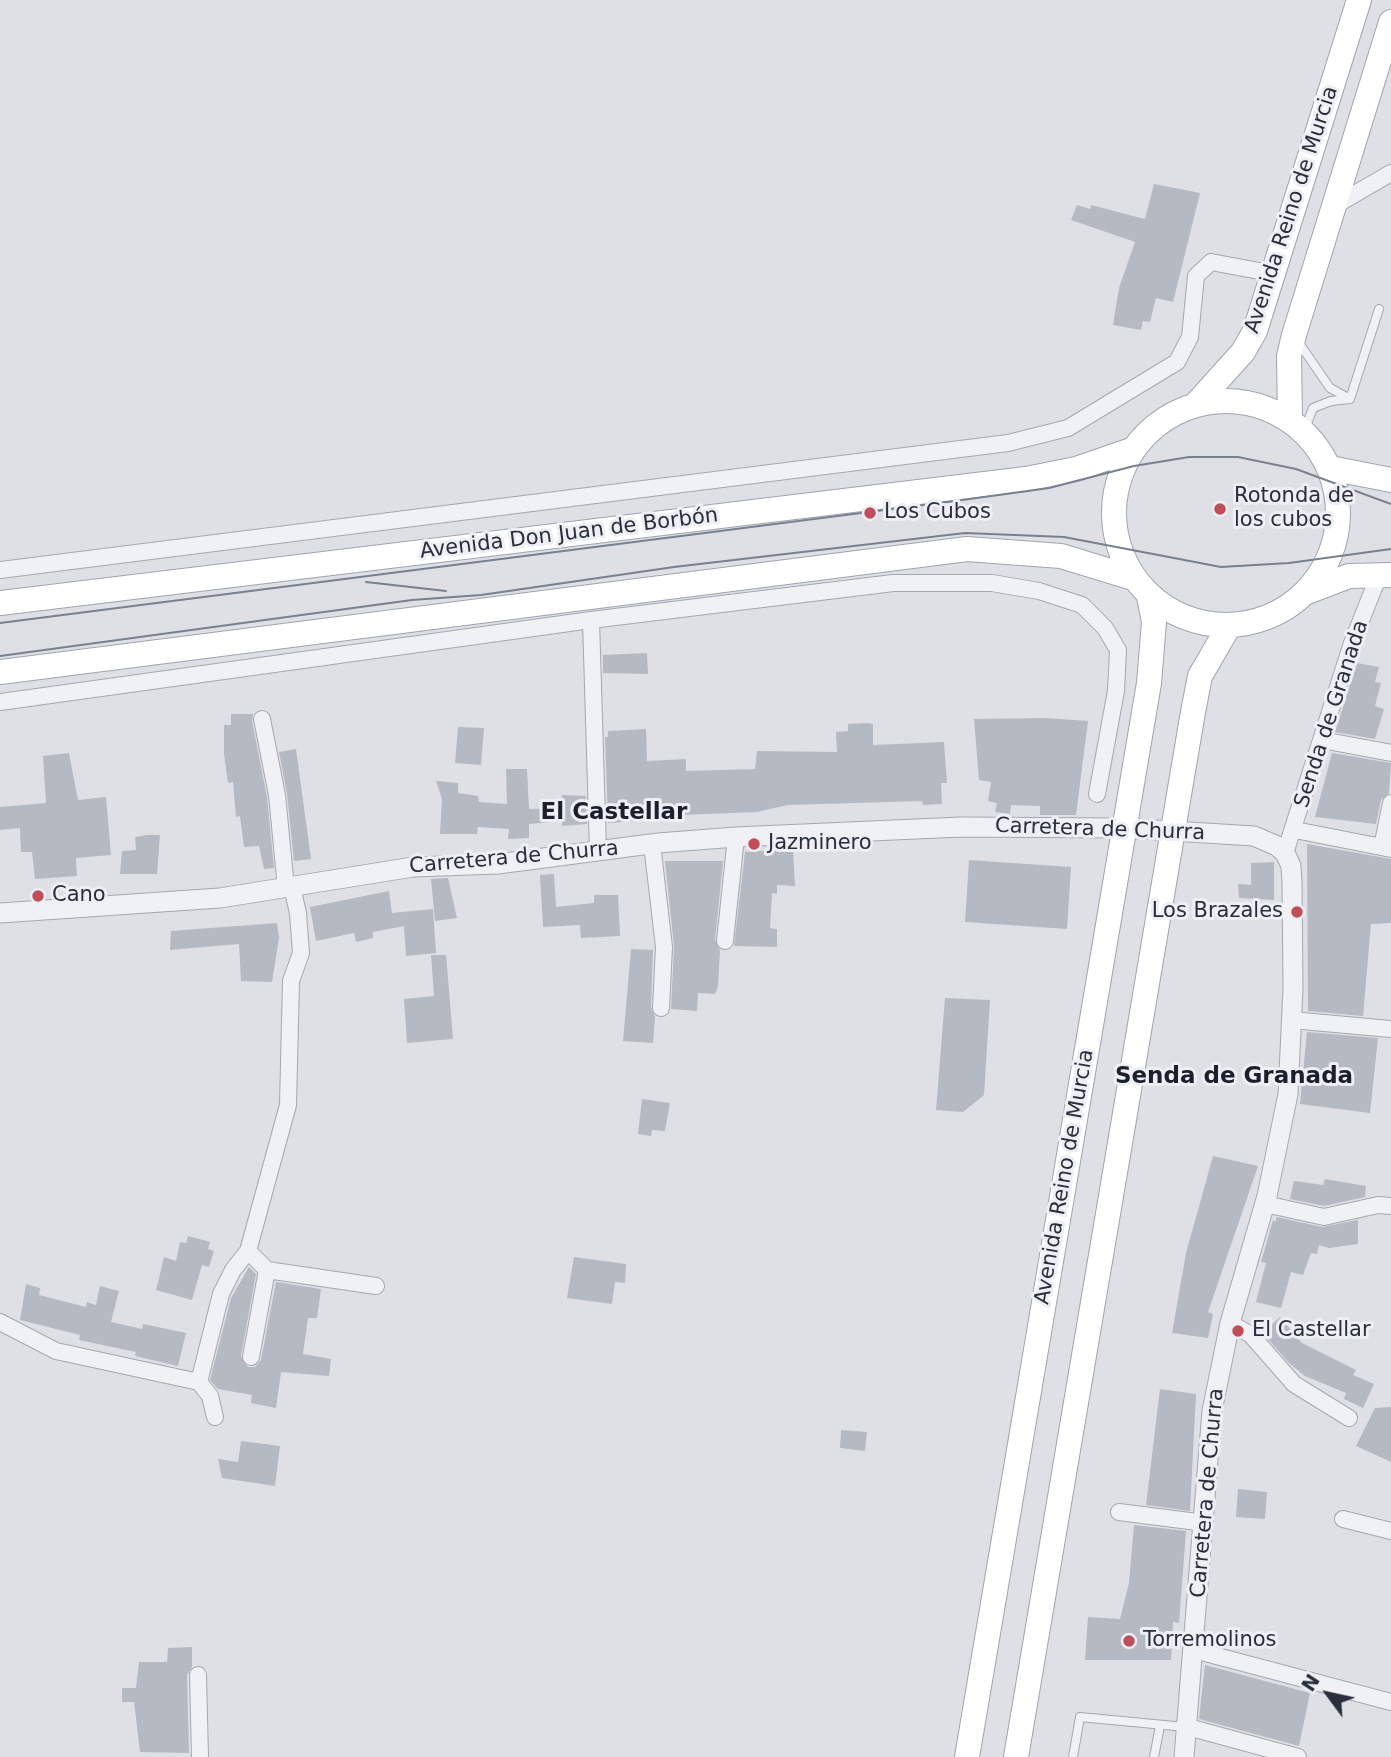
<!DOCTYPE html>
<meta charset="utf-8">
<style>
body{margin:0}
#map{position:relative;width:1391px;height:1757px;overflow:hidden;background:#dee0e6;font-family:"DejaVu Sans",sans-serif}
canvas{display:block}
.north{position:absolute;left:1293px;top:1659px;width:70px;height:70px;-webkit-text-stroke:5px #edeff4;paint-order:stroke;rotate:303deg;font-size:19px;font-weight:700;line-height:28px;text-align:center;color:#282e3b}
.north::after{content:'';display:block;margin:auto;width:24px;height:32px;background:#282e3b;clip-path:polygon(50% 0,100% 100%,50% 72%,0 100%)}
</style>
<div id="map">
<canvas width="1391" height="1757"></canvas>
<div class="north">N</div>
</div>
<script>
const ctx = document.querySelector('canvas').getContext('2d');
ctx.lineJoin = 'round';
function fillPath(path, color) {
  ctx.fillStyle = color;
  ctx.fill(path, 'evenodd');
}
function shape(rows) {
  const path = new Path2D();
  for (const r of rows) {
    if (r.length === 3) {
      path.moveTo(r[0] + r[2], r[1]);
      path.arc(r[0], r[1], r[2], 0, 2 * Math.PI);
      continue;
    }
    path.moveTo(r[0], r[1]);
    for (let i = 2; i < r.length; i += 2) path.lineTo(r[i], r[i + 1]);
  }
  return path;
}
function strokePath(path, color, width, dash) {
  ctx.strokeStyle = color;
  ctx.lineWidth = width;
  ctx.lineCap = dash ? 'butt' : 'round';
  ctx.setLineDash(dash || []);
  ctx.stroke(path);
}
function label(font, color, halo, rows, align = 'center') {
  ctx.font = font + ' "DejaVu Sans",sans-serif';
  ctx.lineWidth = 6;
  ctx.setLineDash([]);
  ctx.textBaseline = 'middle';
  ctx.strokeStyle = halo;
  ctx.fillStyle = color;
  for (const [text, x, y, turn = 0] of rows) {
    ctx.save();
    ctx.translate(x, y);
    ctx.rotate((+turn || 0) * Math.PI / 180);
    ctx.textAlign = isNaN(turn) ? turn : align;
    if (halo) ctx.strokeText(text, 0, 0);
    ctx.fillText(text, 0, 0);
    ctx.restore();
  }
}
fillPath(shape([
 [1154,184,1200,193,1173,302,1156,298,1150,322,1143,321,1141,330,1113,325,1119,288,1135,242,1071,220,1077,205,1090,209,1091,205,1145,219],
 [647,653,648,674,603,673,603,655],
 [1357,663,1379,667,1375,682,1381,683,1375,706,1384,709,1375,739,1335,732],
 [231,714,253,714,252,721,267,797,274,868,264,869,259,846,244,847,240,816,236,817,233,782,228,783,224,754,224,725,231,725],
 [1047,718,1088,721,1076,815,1040,815,1040,806,1011,805,1010,814,995,812,997,803,988,801,991,782,979,780,974,719],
 [868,723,873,724,873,745,944,742,947,783,941,783,942,804,923,805,922,801,788,805,757,812,653,816,654,820,608,823,605,737,608,737,608,731,646,729,647,761,686,759,686,771,755,769,757,751,837,752,836,732,848,731,848,724],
 [458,727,484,728,481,765,455,763],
 [296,749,311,859,294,861,287,794,279,752],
 [69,753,78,800,106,797,111,855,76,858,77,876,35,879,32,852,21,852,20,828,0,830,0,807,46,803,43,756],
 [1332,753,1391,763,1389,793,1381,800,1376,824,1315,817],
 [506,769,527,769,529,809,562,808,562,795,586,796,587,824,562,826,562,821,529,824,529,838,508,839,509,829,478,827,477,834,440,834,442,799,436,781,458,783,458,793,478,796,479,802,507,804],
 [147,835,160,835,157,874,120,874,122,851,136,850,135,837],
 [1307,844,1391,859,1391,923,1371,924,1363,1016,1308,1011],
 [793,849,795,886,777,885,777,894,772,893,770,928,777,929,777,947,734,946,745,852],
 [969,860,1071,867,1067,929,965,922],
 [665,861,723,861,715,940,720,950,718,986,715,994,698,993,697,1011,671,1009,674,946],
 [1274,862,1274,900,1239,898,1238,884,1251,885,1251,863],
 [554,874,556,907,594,903,594,895,618,895,620,936,581,938,580,925,543,927,540,875],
 [448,878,457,918,435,921,431,879],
 [389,891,392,913,433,909,436,953,406,956,404,926,373,932,373,938,356,942,354,933,316,941,310,907],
 [277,923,279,938,272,982,241,981,239,944,170,950,171,931],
 [631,949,653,950,651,1007,655,1017,653,1043,623,1041],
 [431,955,446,955,453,1039,407,1043,404,999,434,996],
 [945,998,990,1000,984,1095,963,1112,936,1110],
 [1307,1032,1378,1038,1370,1113,1300,1104],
 [642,1099,670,1103,665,1131,652,1130,651,1136,638,1134],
 [1213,1156,1258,1166,1208,1312,1213,1314,1208,1338,1172,1333,1186,1253],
 [1325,1179,1366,1186,1365,1197,1324,1206,1290,1199,1294,1181,1323,1185],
 [1277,1217,1322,1227,1358,1220,1358,1244,1329,1248,1319,1245,1317,1254,1311,1253,1303,1275,1291,1272,1281,1308,1256,1302,1266,1263,1261,1262,1273,1220,1275,1222],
 [188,1236,210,1242,208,1249,214,1251,209,1267,202,1265,192,1300,156,1290,164,1257,176,1261,180,1242,186,1243],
 [574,1257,626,1264,625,1283,615,1282,612,1304,567,1298],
 [249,1267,256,1274,241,1356,248,1367,255,1367,261,1360,276,1282,321,1289,317,1318,308,1318,303,1354,331,1359,329,1376,281,1372,276,1408,251,1403,252,1395,218,1389,210,1380,231,1298],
 [26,1284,40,1288,39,1295,86,1307,87,1302,96,1305,100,1286,119,1291,111,1322,142,1329,143,1324,186,1333,178,1366,135,1356,136,1352,79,1340,80,1335,20,1320],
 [1280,1317,1302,1343,1356,1370,1353,1375,1374,1384,1363,1408,1344,1399,1346,1393,1305,1376,1289,1363,1263,1333],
 [1160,1389,1196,1394,1190,1511,1146,1505],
 [1391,1407,1391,1462,1356,1446,1375,1408],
 [841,1430,867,1432,865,1451,840,1448],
 [241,1441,280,1446,275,1486,222,1478,218,1459,238,1462],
 [1238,1489,1267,1492,1265,1519,1236,1517],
 [1134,1525,1186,1531,1179,1623,1173,1622,1171,1660,1085,1660,1088,1617,1120,1619,1129,1583],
 [192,1647,192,1667,187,1675,189,1753,140,1752,134,1702,122,1702,122,1688,136,1688,139,1662,167,1662,168,1648],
 [1205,1665,1310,1693,1299,1746,1199,1719]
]), '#b5b9c2');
const service = shape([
 [1299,343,1330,388,1350,399],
 [1350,399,1379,309],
 [1304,431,1313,408,1331,401,1350,399],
 [1073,1757,1080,1717,1185,1727],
 [1154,1757,1160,1726]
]);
const minor = shape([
 [1334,206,1391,173],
 [0,570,1008,443,1068,428,1177,362,1190,337,1196,276,1211,262,1275,274],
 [591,620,598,852],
 [0,702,591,620,893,583,992,583,1039,591,1082,605,1105,628,1118,650,1116,691,1097,794],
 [262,719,277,795,286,888],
 [1322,740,1391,753],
 [1295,830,1391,849],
 [652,844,664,947,661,1008],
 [1382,847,1391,803],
 [1285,853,1352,643,1379,575],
 [725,941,736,837],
 [1291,1020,1391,1029],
 [1265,1204,1324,1217,1378,1205,1391,1206],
 [248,1251,267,1270,376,1286],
 [0,1322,56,1351,199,1382,210,1396,215,1417],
 [1230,1323,1251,1335,1294,1384,1349,1418],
 [251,1357,267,1270],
 [199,1382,221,1294,233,1270,248,1251,288,1105,291,981,301,953,298,913,292,887],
 [1119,1512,1205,1523],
 [1343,1519,1391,1531],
 [1194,1650,1391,1702],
 [198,1675,200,1757],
 [1188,1727,1298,1757]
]);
const tertiary = shape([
 [0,913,220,898,413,867,498,864,658,843,736,837,961,827,1124,828,1254,836,1277,846,1285,853,1291,866,1292,883,1293,988,1288,1094,1267,1196,1230,1323,1212,1411,1184,1757]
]);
const primary = shape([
 [1226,513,112],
 [1196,404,1243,352,1255,331,1359,0],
 [1290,419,1289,356,1294,335,1391,22],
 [1330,468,1391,480],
 [1307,592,1349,576,1391,575],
 [0,603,1026,479,1076,469,1134,449],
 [0,672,967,549,1061,556,1133,578],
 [967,1757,1149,683,1154,622,1149,597],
 [1016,1757,1193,712,1200,676,1229,626]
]);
strokePath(service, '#a4a7af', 10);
strokePath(minor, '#a4a7af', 18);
strokePath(tertiary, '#a4a7af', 21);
strokePath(primary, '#9ea4b0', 26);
strokePath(service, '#f0f1f5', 8);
strokePath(minor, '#f0f1f5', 16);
strokePath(tertiary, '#f0f1f5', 19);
strokePath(primary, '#fff', 24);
strokePath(shape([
 [366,582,446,591],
 [0,623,955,501,1049,488,1134,466,1189,457,1238,457,1296,469,1391,504],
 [0,656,412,600,481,595,674,567,965,533,1064,537,1221,567,1289,563,1391,549]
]), '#79808e', 2);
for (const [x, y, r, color] of [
 [1220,509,7,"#c04e59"],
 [870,513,7,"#c04e59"],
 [754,844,7,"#c04e59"],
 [38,896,7,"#c04e59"],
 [1297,912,7,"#c04e59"],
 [1238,1331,7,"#c04e59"],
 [1129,1641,7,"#c04e59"]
]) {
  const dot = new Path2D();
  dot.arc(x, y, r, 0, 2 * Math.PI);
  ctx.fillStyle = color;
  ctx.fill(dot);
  strokePath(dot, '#edeff4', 2.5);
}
label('21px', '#282e3b', '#edeff4', [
 ["Avenida Reino de Murcia",1292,210,-72],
 ["Avenida Don Juan de Borbón",569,534,-7],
 ["Senda de Granada",1332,714,-72],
 ["Carretera de Churra",1100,830,2],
 ["Carretera de Churra",514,858,-5],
 ["Avenida Reino de Murcia",1065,1177,-80],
 ["Carretera de Churra",1208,1493,-85]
]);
label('21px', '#282e3b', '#edeff4', [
 ["Rotonda de",1234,497],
 ["los cubos",1234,521],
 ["Los Cubos",884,513],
 ["Jazminero",768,844],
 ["Cano",52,896],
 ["Los Brazales",1283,912,"right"],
 ["El Castellar",1252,1331],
 ["Torremolinos",1143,1641]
], 'left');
label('bold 23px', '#1b202c', '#edeff4', [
 ["El Castellar",614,813],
 ["Senda de Granada",1234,1077]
]);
</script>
